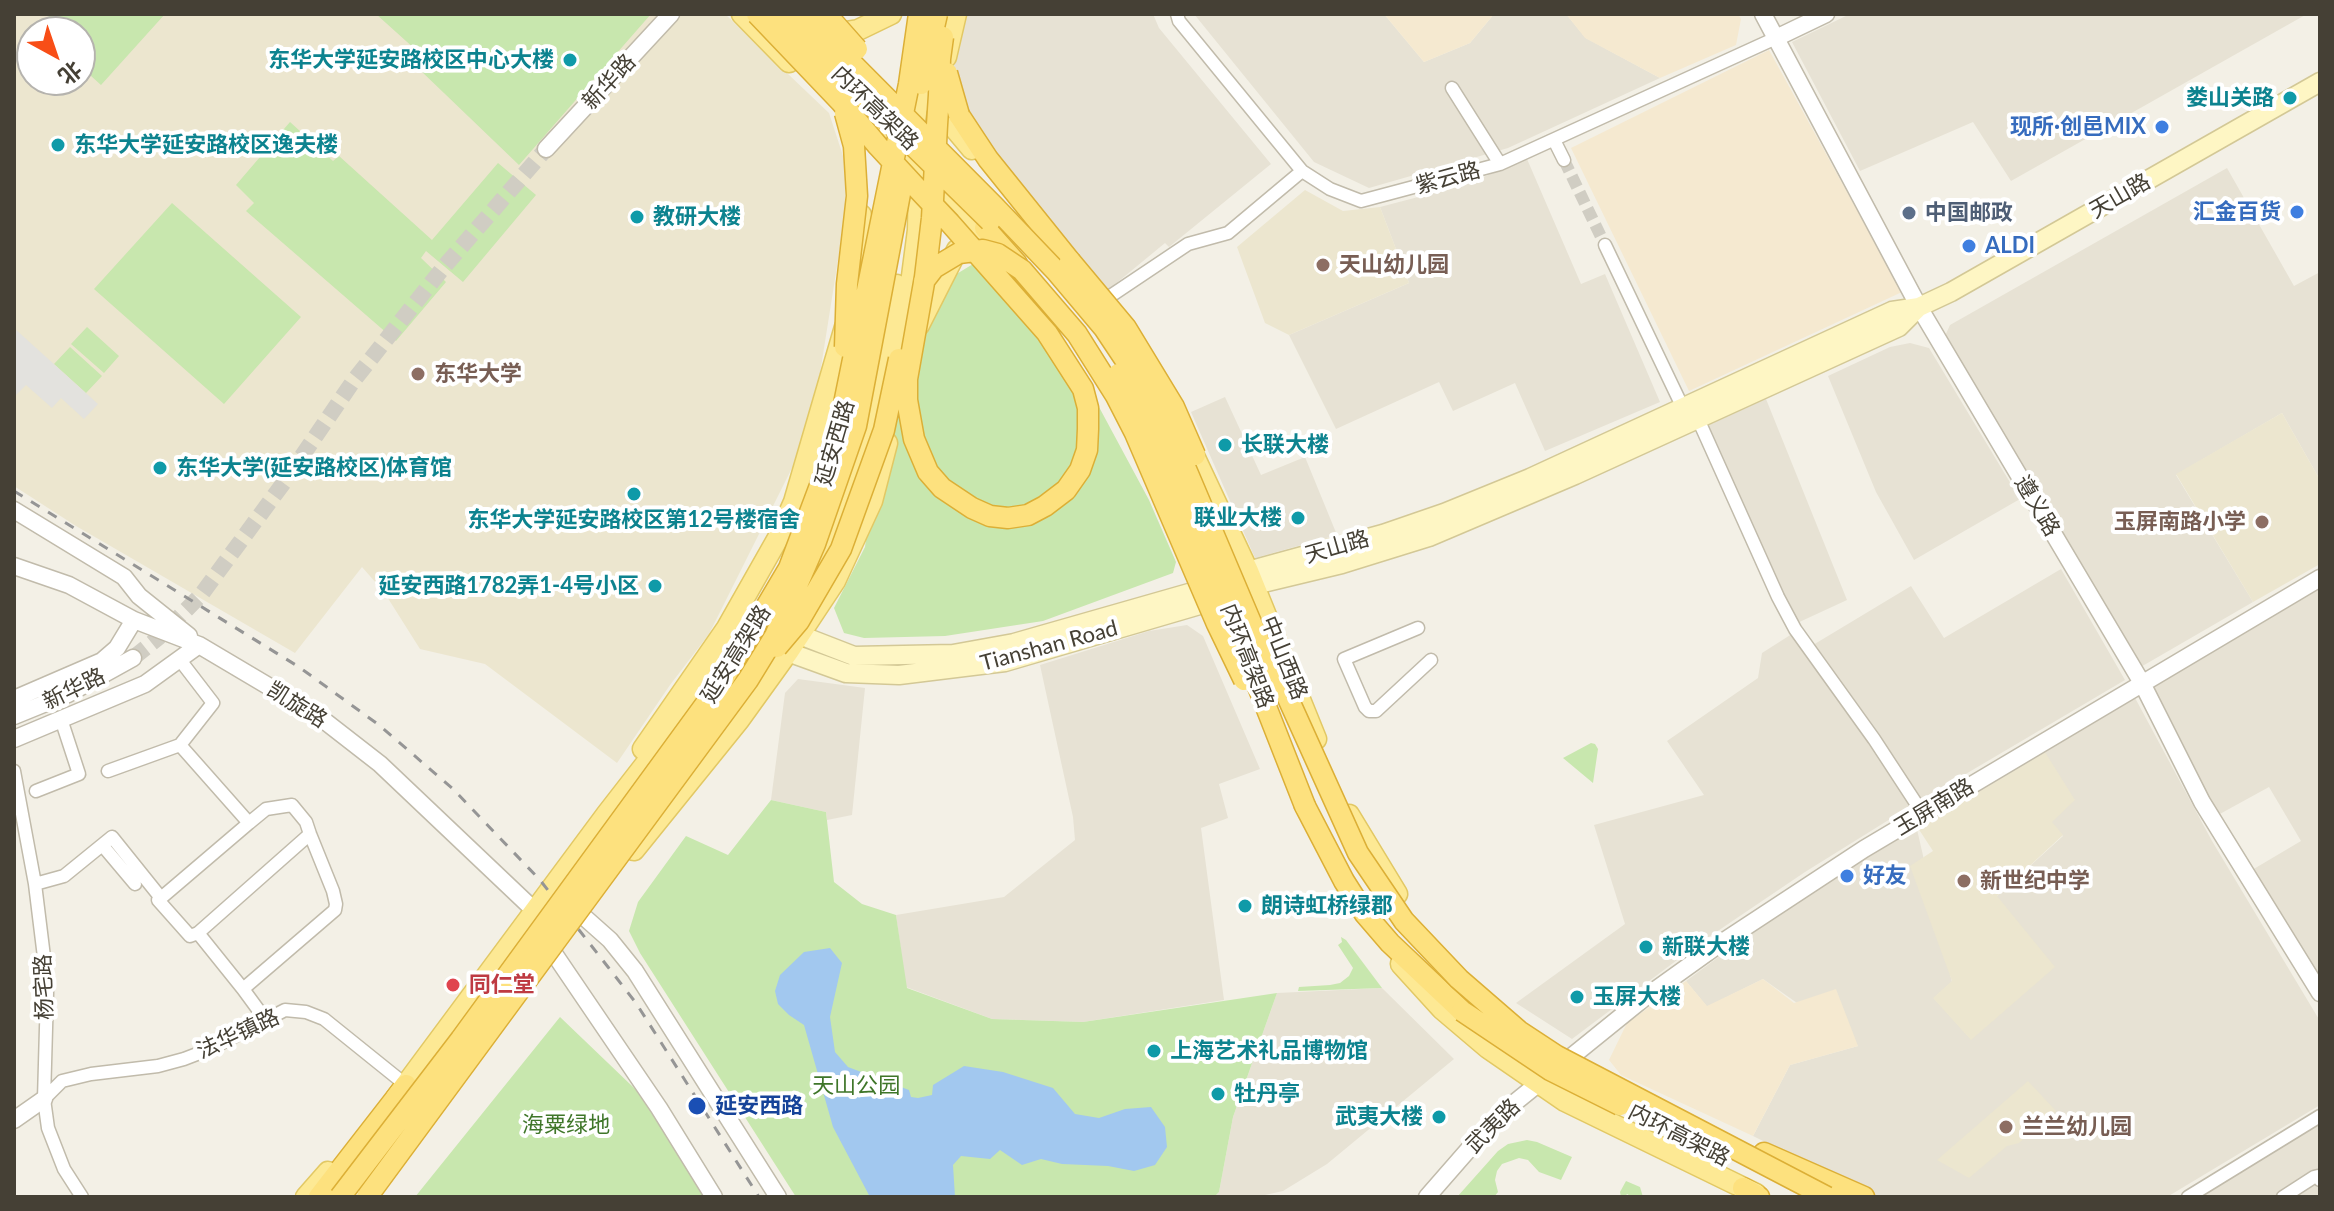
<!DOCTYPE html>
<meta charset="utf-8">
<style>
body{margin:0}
#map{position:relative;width:2334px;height:1211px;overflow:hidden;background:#f3f0e6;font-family:Lato,"Noto Sans SC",sans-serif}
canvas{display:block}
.frame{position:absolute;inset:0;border:16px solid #454035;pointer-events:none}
.north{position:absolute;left:16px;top:16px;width:80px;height:80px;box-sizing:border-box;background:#fff;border:2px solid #b5b3ae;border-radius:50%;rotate:140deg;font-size:22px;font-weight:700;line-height:32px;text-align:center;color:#454035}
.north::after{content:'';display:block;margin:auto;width:28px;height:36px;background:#f84e17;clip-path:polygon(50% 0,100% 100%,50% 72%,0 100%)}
</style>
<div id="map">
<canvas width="2334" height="1211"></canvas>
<div class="frame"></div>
<div class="north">北</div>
</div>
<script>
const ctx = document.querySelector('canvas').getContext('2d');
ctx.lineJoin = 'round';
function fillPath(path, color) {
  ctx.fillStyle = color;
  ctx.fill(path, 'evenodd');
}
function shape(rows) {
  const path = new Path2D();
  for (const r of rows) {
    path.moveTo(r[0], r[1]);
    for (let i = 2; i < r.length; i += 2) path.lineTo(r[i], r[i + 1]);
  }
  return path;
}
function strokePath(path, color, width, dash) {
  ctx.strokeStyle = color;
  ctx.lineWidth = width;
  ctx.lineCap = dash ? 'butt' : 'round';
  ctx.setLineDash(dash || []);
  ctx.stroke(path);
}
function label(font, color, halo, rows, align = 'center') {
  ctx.font = font + ' Lato,"Noto Sans SC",sans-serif';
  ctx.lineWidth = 8;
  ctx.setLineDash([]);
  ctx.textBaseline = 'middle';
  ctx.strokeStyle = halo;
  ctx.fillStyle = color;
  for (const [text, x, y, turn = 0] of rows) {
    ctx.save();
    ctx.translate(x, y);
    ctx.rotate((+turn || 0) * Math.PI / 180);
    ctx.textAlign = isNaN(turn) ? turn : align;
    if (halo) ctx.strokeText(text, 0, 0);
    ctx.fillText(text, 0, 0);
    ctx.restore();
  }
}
fillPath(shape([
 [961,14,1153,14,1159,28,1271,164,1169,247,1165,243,1108,290,980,136,960,97,954,75,952,51],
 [1194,14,1384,14,1424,62,1470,43,1494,14,1566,14,1586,38,1660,78,1508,148,1369,188,1314,162],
 [1850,14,2307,14,2011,181,1973,122,1860,171,1792,42],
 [1527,159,1581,284,1605,274,1660,402,1545,451,1515,383,1453,411,1439,382,1336,429,1289,335,1409,283,1380,207,1464,185],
 [2227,168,2294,286,2320,272,2320,480,2282,413,2176,475,2253,602,2139,668,1945,336,1950,325],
 [1910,343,1929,348,2020,499,1914,560,1876,492,1828,376,1890,347],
 [1225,397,1261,475,1305,457,1337,535,1255,558,1191,412],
 [1766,399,1847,600,1795,624,1707,426],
 [2061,569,2125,680,1903,811,1805,872,1697,945,1572,1039,1516,1003,1625,924,1594,825,1704,795,1667,741,1758,678,1762,653,1795,632,1808,648,1911,586,1944,638],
 [2320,588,2320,974,2315,977,2252,870,2301,841,2269,787,2218,815,2149,685],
 [1187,625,1203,636,1260,769,1219,784,1228,818,1201,828,1224,1000,1083,1022,992,1019,906,987,896,915,1004,897,1075,840,1073,817,1040,665,1149,631],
 [798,679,865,688,852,815,827,820,826,812,771,800,785,693],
 [2134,696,2212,841,2320,1021,2320,1105,2167,1197,1876,1197,1753,1136,1790,1065,1858,1046,1763,979,1707,1007,1686,981,1804,894,1916,825,1952,982,1934,998,1971,1039,1997,896,2063,836,2051,823,2043,749],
 [1382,988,1454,1059,1327,1164,1283,1191,1256,1197,1214,1197,1219,1192,1233,1117,1277,993],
 [2320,1122,2320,1197,2197,1197]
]), '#e7e2d4');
fillPath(shape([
 [1384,14,1494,14,1470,43,1424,62],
 [1566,14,1738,14,1741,19,1736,45,1660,78,1585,38],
 [1769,50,1902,292,1689,391,1571,148],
 [1763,979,1794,1003,1836,989,1858,1046,1790,1065,1753,1136,1621,1075,1609,1060,1627,1023,1686,981,1707,1006]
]), '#f5e9d0');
fillPath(shape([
 [14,14,725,14,829,113,845,162,845,216,811,430,709,634,670,685,617,763,485,664,420,649,384,592,362,567,295,653,76,526,14,486],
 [32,32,80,32,80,80,32,80],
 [1305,190,1343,211,1380,207,1409,283,1289,335,1265,323,1237,247],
 [2282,413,2320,480,2320,564,2253,602,2176,474],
 [2043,749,2075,800,2052,822,2063,835,1997,896,2055,967,1971,1040,1933,998,1952,981,1910,866,1933,851,1916,825],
 [2028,1081,2056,1111,2019,1143,2007,1146,1969,1178,1937,1160]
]), '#ece6cf');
fillPath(shape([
 [51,14,165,14,101,85,80,66,80,32,44,32,39,27],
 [376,14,651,14,519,165,420,70,416,50],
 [290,122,333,161,339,156,432,240,498,163,536,195,463,282,426,251,421,258,446,282,396,341,246,211,254,203,236,185],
 [172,203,301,317,224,404,94,289],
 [973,264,1003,291,1092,394,1149,500,1176,562,1173,573,1043,621,945,636,864,638,844,633,834,608,865,547,883,408,932,289],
 [87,327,119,356,104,373,71,344],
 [70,347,102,376,86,393,54,364],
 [1591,743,1595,744,1598,749,1593,783,1563,758],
 [771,800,826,812,834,882,862,904,896,915,907,988,992,1019,1083,1022,1277,993,1233,1117,1219,1192,1214,1197,796,1197,640,953,629,931,638,902,686,836,728,855],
 [1341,937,1346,940,1382,988,1298,991,1299,987,1330,985,1340,983,1349,976,1353,968,1338,945,1342,942],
 [560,1017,655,1108,711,1197,415,1197],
 [1527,1140,1537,1142,1572,1157,1561,1180,1539,1172,1528,1160,1519,1158,1502,1164,1497,1171,1495,1180,1498,1192,1494,1197,1457,1197,1498,1151,1508,1144],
 [1626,1181,1640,1187,1643,1197,1629,1197,1628,1194,1621,1197,1620,1192]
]), '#c8e7ae');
fillPath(shape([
 [14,328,98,404,84,419,61,398,52,408,26,385,14,397]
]), '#e3e2de');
fillPath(shape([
 [830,948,842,963,830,1017,835,1052,848,1067,909,1090,911,1097,918,1098,932,1095,933,1085,964,1066,1003,1072,1053,1088,1075,1114,1099,1118,1125,1109,1151,1107,1165,1127,1167,1147,1155,1165,1134,1171,1108,1166,1062,1164,1041,1159,1022,1165,1000,1150,990,1159,961,1156,953,1165,955,1197,870,1197,833,1127,804,1025,789,1015,778,1004,775,991,780,975,804,952]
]), '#a2c8ef');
strokePath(shape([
 [1564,160,1605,245]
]), '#d0cdc3', 12, [12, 6]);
strokePath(shape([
 [133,658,158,638,201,595,285,481,354,380,443,268,546,149]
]), '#d0cdc3', 16, [16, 8]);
const minor = shape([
 [1177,14,1179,21,1302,171,1330,189,1361,201,1500,164,1776,38],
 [1452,88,1500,164],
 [1554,140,1564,160],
 [1605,245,1683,408],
 [1100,303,1188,244,1228,233,1302,171],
 [1698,419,1778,597,1795,629,1874,739,1923,814],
 [1418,628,1344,659,1365,707,1369,711,1376,711,1431,660],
 [180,745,213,703,180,660],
 [14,771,35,884,44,957,47,993,44,1099,48,1128,64,1169,82,1197],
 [36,791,79,774,61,719],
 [249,823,266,809,292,805,306,822,310,834,333,891,336,904,335,910,243,989,198,933,310,834],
 [103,846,135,884],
 [35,884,64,876,112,837,161,898,249,823,180,745,108,771],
 [161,898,158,900,190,936,198,933],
 [243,989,265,1019],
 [44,1099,62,1081,91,1074,158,1066,184,1059,210,1049,285,1010,306,1012,324,1019,406,1085],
 [2188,1197,2320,1116],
 [2283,1197,2314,1177,2318,1176,2320,1180]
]);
const tertiary = shape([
 [1763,14,1919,307,2142,683,2202,802,2320,993],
 [1776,38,1826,14],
 [546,149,671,14],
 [14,510,124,577,139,596,189,636],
 [14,566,69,585,134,620,199,645,317,715,380,764,535,911,538,919],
 [14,699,102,661,117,648,134,620],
 [14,716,68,694,133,658],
 [14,739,145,684,199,645],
 [565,914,583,916,610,940,635,971,778,1197],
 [548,940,553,952,659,1108,714,1197],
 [14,1120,44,1099],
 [1427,1197,1489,1126,1513,1104,1644,998,1718,945,1864,849,2320,578]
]);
const secondary = shape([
 [727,628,751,626,800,635,854,656,953,654,1014,643,1196,591,1248,571,1383,534,1444,513,1530,478,1892,311,1919,307,1951,292,2320,82],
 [774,647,846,673,899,675,1005,662,1203,604,1263,583,1342,564,1429,537,1575,475,1899,327,1919,307]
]);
const primary = shape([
 [742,14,789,62],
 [828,35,858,30,891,14],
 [946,57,956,14],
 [835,84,994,242],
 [931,100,972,149],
 [912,139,923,68],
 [861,215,860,283,863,299],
 [919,325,957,250],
 [899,376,918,230,919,177],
 [1187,441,1248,571,1316,739],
 [799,599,818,566,849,500,864,452,897,285],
 [643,749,727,628,778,538,794,502,845,327],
 [1349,815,1397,894],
 [634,850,739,720,788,652,835,581,872,501,887,443],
 [1401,964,1442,1009,1488,1048,1565,1101,1756,1194],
 [396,1098,606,815,721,667],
 [306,1197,328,1172]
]);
const trunk = shape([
 [959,115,988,159,1070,261],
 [985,228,1017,264],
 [1305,806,1344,881,1365,914,1390,943,1462,1011],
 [1764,1153,1864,1197],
 [1743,1188,1759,1197],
 [319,1197,406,1085]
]);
strokePath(minor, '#c1bbab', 15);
strokePath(tertiary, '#c1bbab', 19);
strokePath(secondary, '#d3c896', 21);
strokePath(primary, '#e2c864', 23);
strokePath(trunk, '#dcaf36', 23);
strokePath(minor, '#fff', 12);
strokePath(tertiary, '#fff', 16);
strokePath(secondary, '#fef6c4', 18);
strokePath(primary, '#fde994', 20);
strokePath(trunk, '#fde17e', 20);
strokePath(shape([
 [14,491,299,667,379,725,453,789,540,880,608,967,636,1003,759,1197]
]), '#959595', 3, [10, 10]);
const trunkBridge = shape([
 [757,14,841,102,878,146,915,186,950,223,1047,333,1083,389,1088,408,1088,429,1087,450,1080,470,1066,490,1045,506,1028,515,1008,518,990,516,972,508,942,488,928,472,914,439,907,400,907,379,925,277,932,218,934,182,937,125,939,95,940,59,943,37],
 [779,14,990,221],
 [803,14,993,205,1056,271,1104,328,1152,400,1177,448,1266,658,1277,674,1358,853,1404,921,1459,979,1519,1031,1557,1056,1827,1197],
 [826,14,857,49],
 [947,73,959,115],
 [921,84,937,14],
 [845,113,854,146,857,196,847,284,845,347],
 [1070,261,1126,328,1174,407,1195,455],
 [924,281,934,268,959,253,983,250,998,254,1022,270,1077,334,1116,396,1135,433,1217,624,1244,680],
 [1118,374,1130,392,1184,498,1305,806],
 [777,647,799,621,841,549,884,430,899,359],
 [1462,1011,1550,1070,1620,1105],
 [340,1197,461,1039,721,683,789,568,836,443,909,84,919,14],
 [367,1197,748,680,775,636,815,544,856,426,903,178]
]);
strokePath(trunkBridge, '#dcaf36', 23, []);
strokePath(trunkBridge, '#fde17e', 20);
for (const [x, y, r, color] of [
 [570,60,8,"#0f9aa8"],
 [2290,98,8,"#0f9aa8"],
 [2162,127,8,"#3f7fe0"],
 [58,145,8,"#0f9aa8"],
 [2297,212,8,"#3f7fe0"],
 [1909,213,8,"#5c6f8a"],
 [637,217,8,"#0f9aa8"],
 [1969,246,8,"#3f7fe0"],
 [1323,265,8,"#8d6e63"],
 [418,374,8,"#8d6e63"],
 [1225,445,8,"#0f9aa8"],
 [160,468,8,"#0f9aa8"],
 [634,494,8,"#0f9aa8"],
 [1298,518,8,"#0f9aa8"],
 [2262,522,8,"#8d6e63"],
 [655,586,8,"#0f9aa8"],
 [1847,876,8,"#3f7fe0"],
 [1964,881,8,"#8d6e63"],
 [1245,906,8,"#0f9aa8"],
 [1646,947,8,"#0f9aa8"],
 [453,985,8,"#e0444e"],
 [1577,997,8,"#0f9aa8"],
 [1154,1051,8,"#0f9aa8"],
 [1218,1094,8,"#0f9aa8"],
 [697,1106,10,"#1a4fb4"],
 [1439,1117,8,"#0f9aa8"],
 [2006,1127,8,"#8d6e63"]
]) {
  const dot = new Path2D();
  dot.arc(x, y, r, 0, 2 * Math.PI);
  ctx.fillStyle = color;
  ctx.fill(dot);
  strokePath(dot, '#fff', 3);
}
label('bold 22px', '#0d838f', '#fff', [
 ["东华大学延安路校区中心大楼",554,60,"right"],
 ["娄山关路",2274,98,"right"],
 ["东华大学延安路校区逸夫楼",74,145],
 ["教研大楼",653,217],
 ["长联大楼",1241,445],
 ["东华大学(延安路校区)体育馆",176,468],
 ["联业大楼",1282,518,"right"],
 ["东华大学延安路校区第12号楼宿舍",634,520,"center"],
 ["延安西路1782弄1-4号小区",639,586,"right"],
 ["朗诗虹桥绿郡",1261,906],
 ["新联大楼",1662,947],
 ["玉屏大楼",1593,997],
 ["上海艺术礼品博物馆",1170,1051],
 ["牡丹亭",1234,1094],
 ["武夷大楼",1423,1117,"right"]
], 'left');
label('22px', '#454035', '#fff', [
 ["新华路",609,82,-47],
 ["内环高架路",875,108,44],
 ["紫云路",1448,178,-15],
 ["天山路",2120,196,-30],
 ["延安西路",835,443,-74],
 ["遵义路",2037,506,59],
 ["天山路",1337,547,-16],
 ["Tianshan Road",1049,646,-15],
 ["延安高架路",736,654,-58],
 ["内环高架路",1247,656,69],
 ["中山西路",1284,658,68],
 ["新华路",74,689,-26],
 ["凯旋路",297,705,32],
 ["玉屏南路",1934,807,-31],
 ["杨宅路",44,987,-92],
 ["法华镇路",238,1034,-25],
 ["武夷路",1493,1126,-45],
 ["内环高架路",1679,1135,27]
]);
label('bold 22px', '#366cbe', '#fff', [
 ["现所·创邑MIX",2146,127],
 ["汇金百货",2281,212],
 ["ALDI",1985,246,"left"],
 ["好友",1863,876,"left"]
], 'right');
label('bold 22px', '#4e5e75', '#fff', [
 ["中国邮政",1925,213]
], 'left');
label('bold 22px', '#785e54', '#fff', [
 ["天山幼儿园",1339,265],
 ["东华大学",434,374],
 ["玉屏南路小学",2246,522,"right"],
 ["新世纪中学",1980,881],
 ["兰兰幼儿园",2022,1127]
], 'left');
label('bold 22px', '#be3a42', '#fff', [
 ["同仁堂",469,985]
], 'left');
label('22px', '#3f7629', '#fff', [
 ["天山公园",856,1086],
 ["海粟绿地",566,1125]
]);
label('bold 22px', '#164399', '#fff', [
 ["延安西路",715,1106]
], 'left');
</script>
